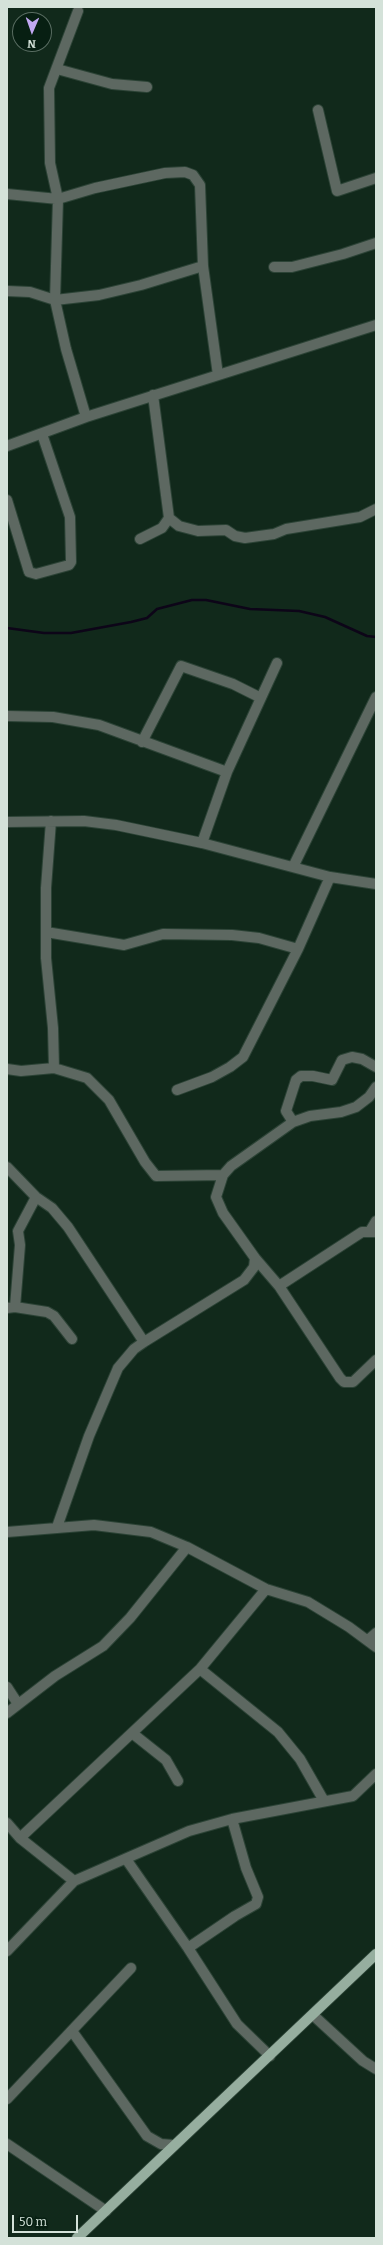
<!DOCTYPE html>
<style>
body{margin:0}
#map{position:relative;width:383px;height:2245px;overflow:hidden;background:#11291b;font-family:Bitter,serif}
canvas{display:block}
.frame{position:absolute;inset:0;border:8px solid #d4e2d9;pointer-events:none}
.north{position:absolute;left:12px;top:12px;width:40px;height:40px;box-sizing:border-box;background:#071f12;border:1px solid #596d62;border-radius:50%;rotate:182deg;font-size:11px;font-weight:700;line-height:16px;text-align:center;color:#d4e2d9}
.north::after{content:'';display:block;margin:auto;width:14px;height:18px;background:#c2a8f2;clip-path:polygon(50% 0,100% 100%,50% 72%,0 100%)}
.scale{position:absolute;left:12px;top:2215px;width:66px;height:18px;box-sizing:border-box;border:2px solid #d4e2d9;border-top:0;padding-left:5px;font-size:12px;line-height:14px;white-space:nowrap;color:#d4e2d9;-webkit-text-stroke:3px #071f12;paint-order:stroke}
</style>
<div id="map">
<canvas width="383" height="2245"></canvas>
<div class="frame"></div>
<div class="north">N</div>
<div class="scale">50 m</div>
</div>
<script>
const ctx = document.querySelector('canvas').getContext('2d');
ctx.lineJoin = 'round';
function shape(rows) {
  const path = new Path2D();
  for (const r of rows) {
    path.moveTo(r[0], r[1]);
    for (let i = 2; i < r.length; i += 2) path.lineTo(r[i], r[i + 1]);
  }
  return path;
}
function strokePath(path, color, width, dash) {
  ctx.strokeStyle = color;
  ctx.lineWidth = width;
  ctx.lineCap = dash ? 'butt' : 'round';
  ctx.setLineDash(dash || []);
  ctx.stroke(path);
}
strokePath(shape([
 [7,628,44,633,71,633,131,622,147,618,157,609,192,600,206,600,250,609,299,611,325,617,367,636,376,637]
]), '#0d0518', 2.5);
const minor = shape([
 [78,11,49,88,50,163,58,199,55,300,66,349,86,417],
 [57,69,112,84,147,87],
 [318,110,337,191,376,178],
 [7,194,58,199,95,188,165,173,185,172,193,175,200,185,203,266,218,375],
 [274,267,292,267,343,254,376,243],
 [7,291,30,292,55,300,99,295,141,285,203,266],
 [7,446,86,417,376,325],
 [7,500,29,572,36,574,69,565,71,562,70,517,42,434],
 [169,518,179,526,198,531,226,530,235,536,245,538,274,534,286,529,360,517,376,509],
 [140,539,162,528,169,518,153,395],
 [7,716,53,717,99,725,227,772],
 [142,742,181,666,233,684,261,698],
 [51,821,46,888,46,958,53,1028,54,1068],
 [7,822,84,821,116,825,202,843,330,877,376,884],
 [202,843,227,772,277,663],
 [293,867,376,697],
 [46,932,124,945,163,934,232,935,259,938,298,949],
 [7,1069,21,1071,54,1068,87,1078,109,1100,145,1162,156,1176,223,1175],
 [376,1087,369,1097,356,1107,341,1112,310,1116,293,1122,231,1166,223,1175,216,1197,223,1213,255,1258,279,1286,340,1378,344,1382,353,1382,376,1360],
 [177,1090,212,1077,230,1067,243,1057,298,949,330,877],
 [293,1122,286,1111,296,1080,301,1076,313,1076,332,1080,342,1060,352,1057,362,1059,376,1067],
 [7,1167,36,1197,52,1208,68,1227,144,1342],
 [370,1231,376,1221],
 [279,1286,362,1232,376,1232],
 [15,1307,20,1245,18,1231,36,1197],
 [7,1308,15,1307,47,1312,54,1316,72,1339],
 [57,1527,89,1436,118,1368,134,1349,144,1342,244,1280,254,1267,255,1258],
 [7,1532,94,1525,151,1532,187,1547,266,1589,308,1602,349,1627,376,1647],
 [368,1640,376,1633],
 [200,1669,278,1732,300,1759,324,1801],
 [7,1687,18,1704],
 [7,1713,55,1676,103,1646,130,1618,187,1547],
 [132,1733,166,1760,178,1781],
 [7,1823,20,1838,74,1881],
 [20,1838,200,1669,266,1589],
 [126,1859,188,1948,237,2024,270,2056],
 [188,1948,235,1916,256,1904,258,1897,246,1868,232,1819],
 [7,1951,74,1881,189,1831,232,1819,353,1796,376,1774],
 [313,2015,363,2061,376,2069],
 [72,2031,147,2136,161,2144,173,2145],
 [7,2099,131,1968],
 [7,2144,106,2211]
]);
const major = shape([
 [77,2238,376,1954]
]);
strokePath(minor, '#2c4336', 12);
strokePath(major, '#2c4336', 12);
strokePath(minor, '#5d6861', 10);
strokePath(major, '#96ae9f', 10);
</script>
